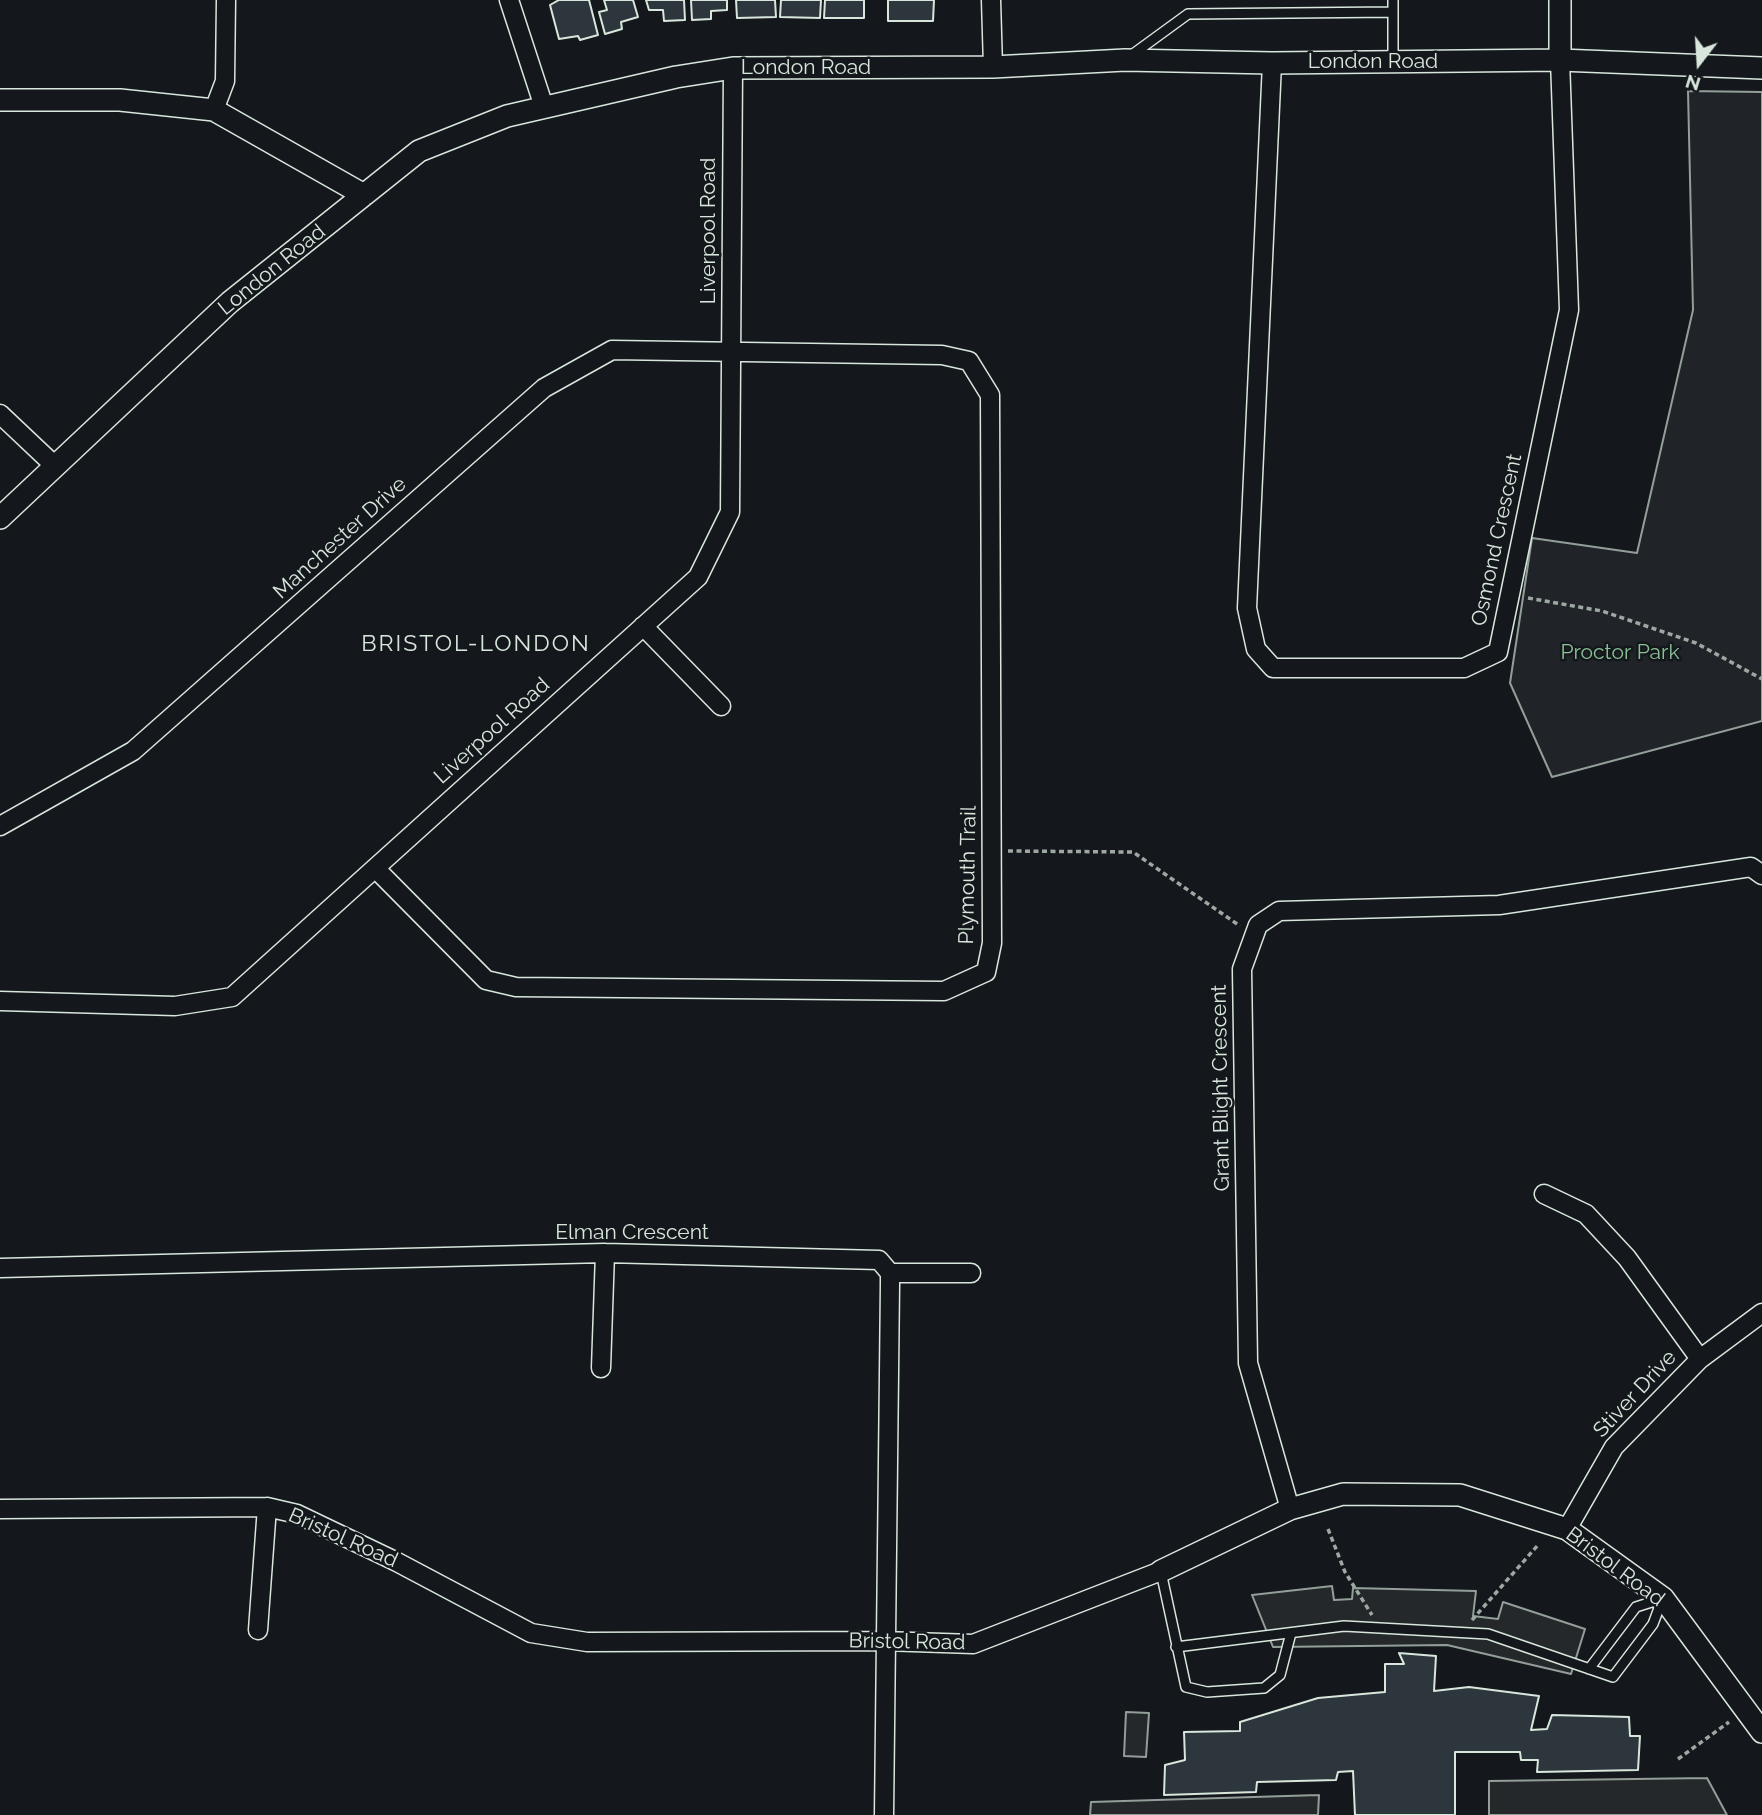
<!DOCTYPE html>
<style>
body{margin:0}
#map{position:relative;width:1762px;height:1815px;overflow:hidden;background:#14181c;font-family:Raleway,sans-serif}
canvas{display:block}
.north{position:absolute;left:1664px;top:28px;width:70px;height:70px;-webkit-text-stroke:5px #14181c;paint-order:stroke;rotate:197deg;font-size:19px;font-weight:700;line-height:28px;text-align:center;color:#d8e6dc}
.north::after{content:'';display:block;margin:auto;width:24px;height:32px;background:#d8e6dc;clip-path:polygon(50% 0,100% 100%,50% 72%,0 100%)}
</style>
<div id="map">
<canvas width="1762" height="1815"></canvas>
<div class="north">N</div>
</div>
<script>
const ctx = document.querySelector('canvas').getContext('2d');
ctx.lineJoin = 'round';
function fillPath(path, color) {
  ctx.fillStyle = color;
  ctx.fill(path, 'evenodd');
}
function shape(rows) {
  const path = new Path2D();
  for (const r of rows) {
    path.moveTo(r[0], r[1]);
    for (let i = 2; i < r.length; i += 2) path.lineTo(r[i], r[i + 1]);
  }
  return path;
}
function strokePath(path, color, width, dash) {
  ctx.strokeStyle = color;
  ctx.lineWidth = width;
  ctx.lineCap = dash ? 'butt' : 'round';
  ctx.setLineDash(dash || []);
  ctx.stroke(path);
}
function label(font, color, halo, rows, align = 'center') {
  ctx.font = font + ' Raleway,sans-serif';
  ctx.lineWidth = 5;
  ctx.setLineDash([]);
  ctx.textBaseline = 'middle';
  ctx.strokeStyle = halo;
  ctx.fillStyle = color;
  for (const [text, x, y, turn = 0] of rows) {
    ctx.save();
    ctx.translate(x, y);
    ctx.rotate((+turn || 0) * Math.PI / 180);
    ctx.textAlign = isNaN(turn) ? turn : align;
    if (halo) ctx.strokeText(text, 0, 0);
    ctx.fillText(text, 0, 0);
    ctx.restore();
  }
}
const green = shape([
 [1688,91,1762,92,1762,721,1552,777,1510,683,1532,538,1637,553,1693,310,1688,91]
]);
fillPath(green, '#202428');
strokePath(green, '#939e99', 2);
const parking = shape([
 [1332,1586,1334,1600,1352,1599,1353,1588,1476,1591,1473,1616,1498,1619,1503,1602,1585,1629,1571,1674,1447,1645,1273,1647,1252,1595,1332,1586],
 [1126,1712,1149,1713,1146,1757,1124,1756,1126,1712],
 [1707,1778,1727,1815,1489,1815,1489,1781,1707,1778],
 [1319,1795,1318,1815,1090,1815,1091,1802,1319,1795]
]);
fillPath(parking, '#24282b');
strokePath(parking, '#939e99', 2);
const building = shape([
 [559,0,589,0,598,35,580,40,578,36,559,39,550,5,559,0],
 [604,0,633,0,638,17,621,22,622,29,605,34,599,12,607,10,604,0],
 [646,0,684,0,685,20,664,21,663,10,649,10,646,0],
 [691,0,727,0,727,10,711,11,711,19,692,20,691,0],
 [736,0,775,0,776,17,737,18,736,0],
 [781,0,821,0,820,18,780,17,781,0],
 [825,0,864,0,864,18,824,18,825,0],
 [888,0,934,0,933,21,888,21,888,0],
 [1399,1653,1436,1656,1434,1691,1469,1687,1539,1696,1531,1730,1547,1729,1552,1715,1629,1717,1630,1736,1640,1736,1638,1770,1537,1772,1538,1760,1521,1760,1520,1752,1455,1752,1455,1815,1355,1815,1353,1771,1338,1772,1336,1780,1257,1782,1256,1792,1164,1795,1165,1765,1185,1760,1184,1732,1240,1731,1240,1722,1318,1698,1385,1692,1385,1664,1404,1664,1399,1653]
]);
fillPath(building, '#2c363c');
strokePath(building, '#d8e6dc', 2);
const service = shape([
 [1129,57,1188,14,1393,12],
 [1393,60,1393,0],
 [1161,1572,1186,1687,1207,1692,1264,1688,1280,1675,1291,1633],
 [1176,1647,1344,1626,1488,1634,1613,1677,1653,1624,1662,1600],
 [1589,1669,1636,1607,1661,1599]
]);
const minor = shape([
 [509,0,544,107],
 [991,0,993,67],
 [1272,63,1247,608,1256,649,1273,668,1464,668,1498,652,1569,310,1560,60],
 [214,110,225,81,226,0],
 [0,414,55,466],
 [643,626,721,706],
 [0,826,133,751,544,388,612,350,942,355,969,361,990,395,992,943,986,972,944,991,516,987,486,980,375,868],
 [0,1001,175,1006,232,997,698,577,730,512,733,68],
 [1544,1194,1586,1214,1627,1258,1700,1359],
 [0,1268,605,1253,879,1260,890,1273,890,1284,884,1815],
 [890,1273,971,1273],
 [601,1368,605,1253],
 [0,1509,267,1507,297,1514,397,1562,531,1633,587,1642,883,1641,973,1644,1161,1571],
 [1290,1509,1248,1363,1242,969,1258,925,1279,911,1499,905,1751,867,1762,875],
 [1567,1529,1614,1447,1700,1359,1762,1313],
 [258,1630,267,1507]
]);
const tertiary = shape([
 [1560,60,1560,0],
 [0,100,120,100,214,110,364,195],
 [0,518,230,302,419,151,507,116,676,77,733,68,993,67,1125,60,1272,63,1560,60,1762,68],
 [1161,1571,1290,1509,1343,1494,1460,1495,1567,1529,1663,1598,1762,1732]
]);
strokePath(service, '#d8e6dc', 12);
strokePath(minor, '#d8e6dc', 21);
strokePath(tertiary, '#d8e6dc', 24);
strokePath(shape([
 [1528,598,1602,611,1696,643,1762,679],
 [1008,851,1133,852,1240,926],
 [1328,1529,1345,1572,1372,1615],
 [1472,1620,1538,1545],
 [1678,1759,1729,1722]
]), '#9da8a2', 3.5, [5, 3.5]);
strokePath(service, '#14181c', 9);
strokePath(minor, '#14181c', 18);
strokePath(tertiary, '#14181c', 21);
label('21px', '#d8e6dc', '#14181c', [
 ["London Road",1373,62],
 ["London Road",806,68],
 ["Liverpool Road",709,231,-90],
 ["London Road",272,270,-39],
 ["Manchester Drive",340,538,-42],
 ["Osmond Crescent",1497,540,-78],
 ["Liverpool Road",492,731,-42],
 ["Plymouth Trail",968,875,-89],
 ["Grant Blight Crescent",1221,1088,-91],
 ["Elman Crescent",632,1233],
 ["Stiver Drive",1635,1394,-47],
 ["Bristol Road",343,1538,24],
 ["Bristol Road",1615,1567,37],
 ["Bristol Road",907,1642,1]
]);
label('21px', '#8ac095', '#14181c', [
 ["Proctor Park",1620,653]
]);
ctx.letterSpacing = '2px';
label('23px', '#d8e6dc', '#14181c', [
 ["BRISTOL-LONDON",476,644]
]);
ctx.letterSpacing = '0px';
</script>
